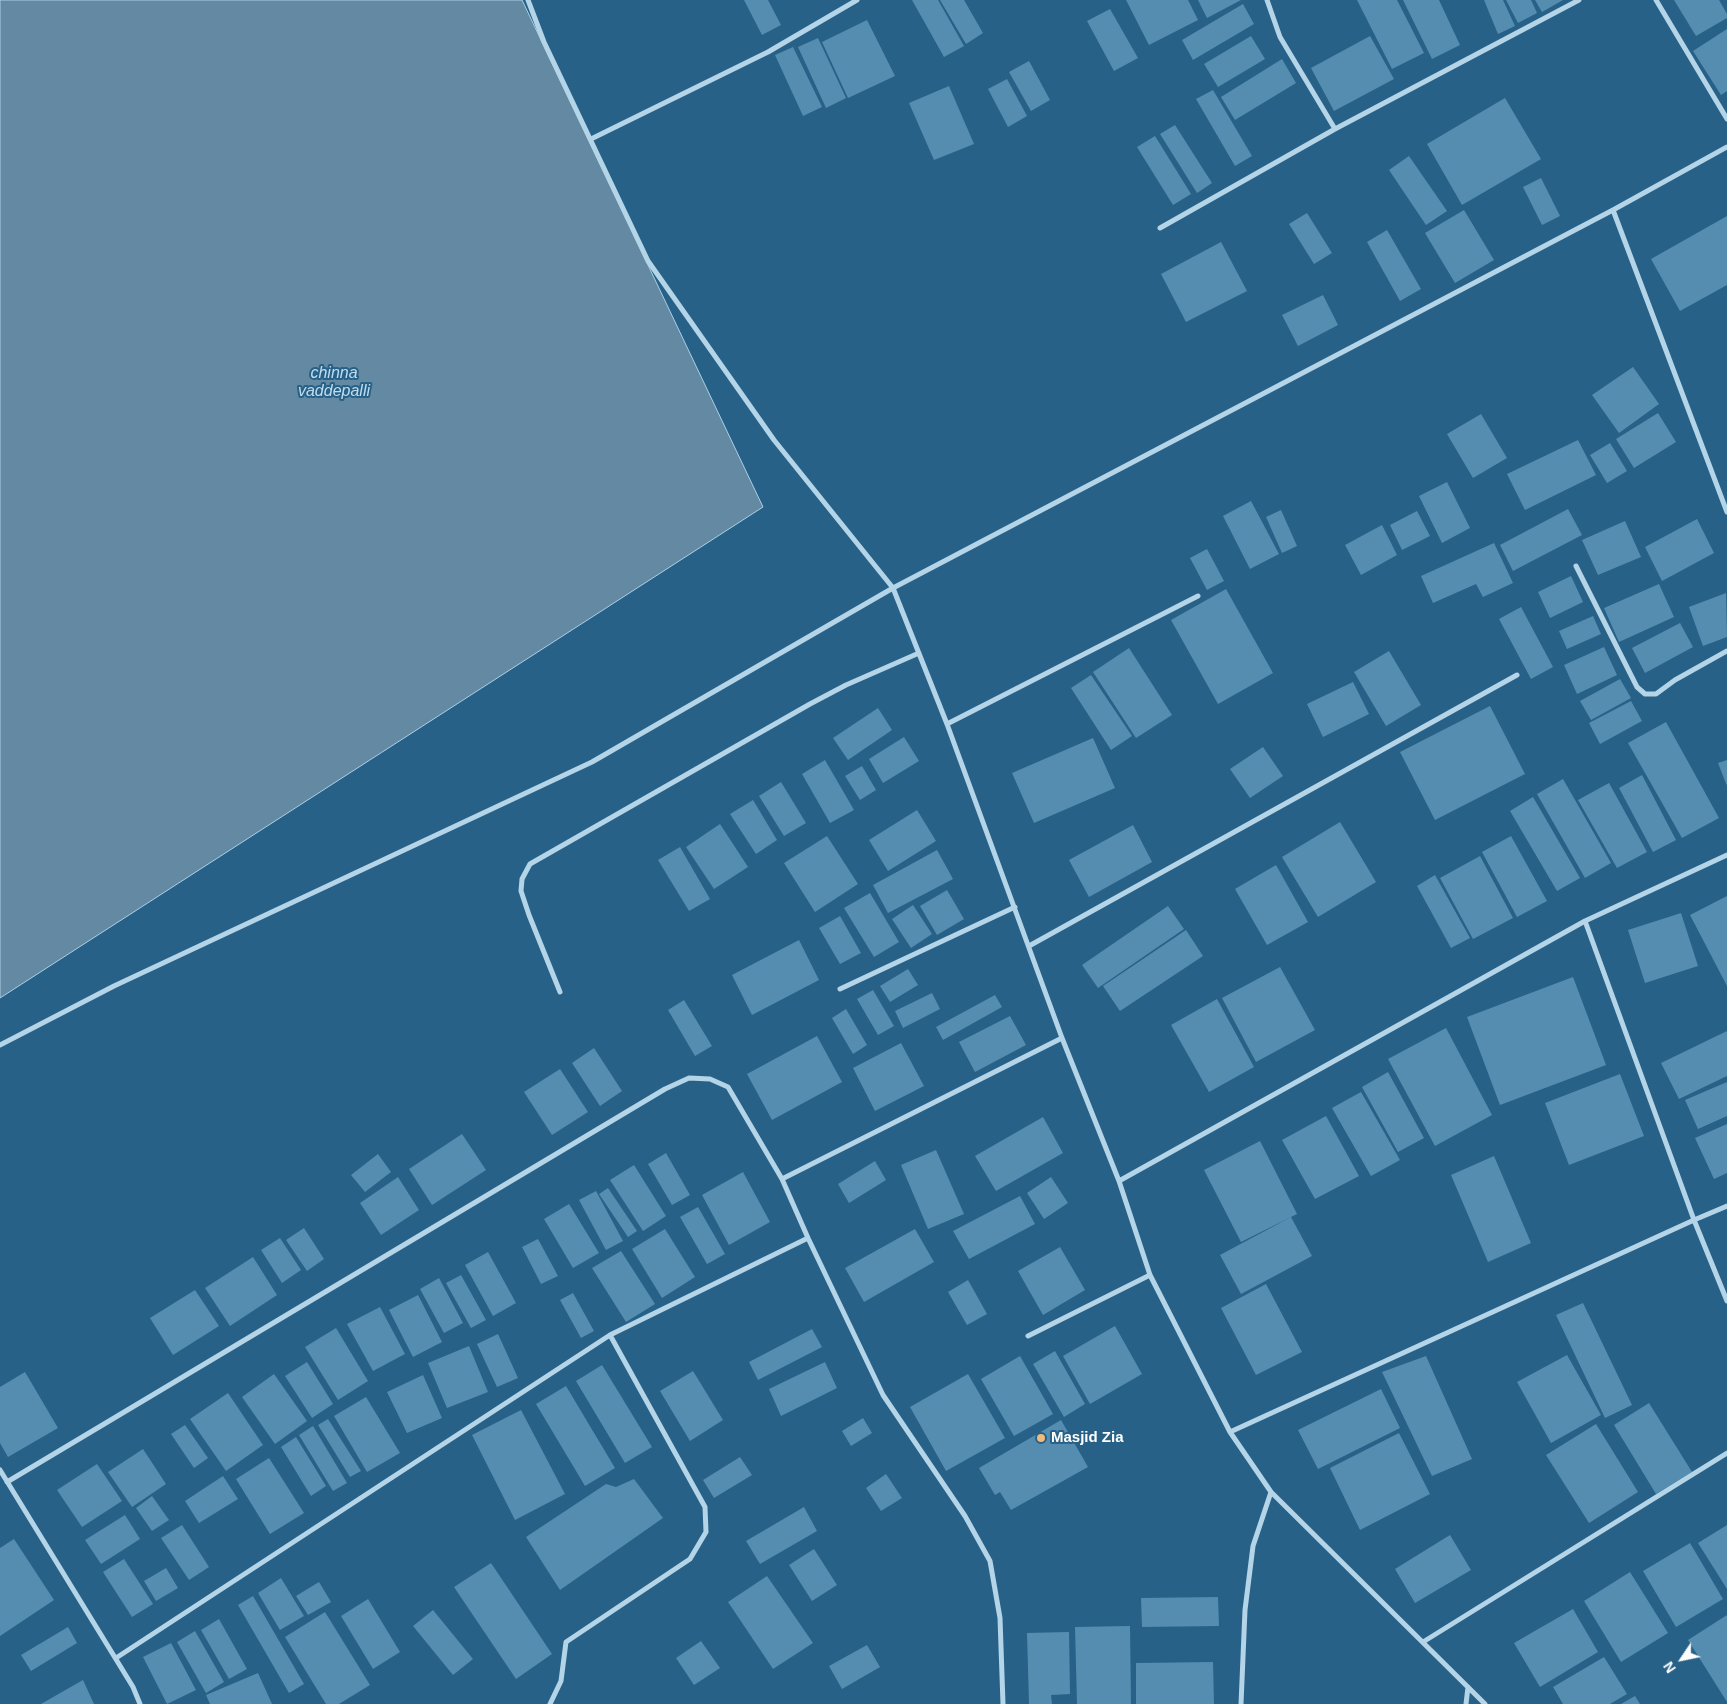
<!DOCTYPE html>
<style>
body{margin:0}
#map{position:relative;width:1727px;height:1704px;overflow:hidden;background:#286187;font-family:Helvetica,sans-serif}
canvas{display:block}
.north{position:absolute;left:1657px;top:1634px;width:50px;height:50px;-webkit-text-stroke:4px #286187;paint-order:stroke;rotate:236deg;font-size:14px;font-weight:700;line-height:20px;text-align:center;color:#fff}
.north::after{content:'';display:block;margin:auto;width:18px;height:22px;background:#fff;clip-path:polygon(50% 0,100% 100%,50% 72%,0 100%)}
</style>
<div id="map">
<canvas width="1727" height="1704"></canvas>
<div class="north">N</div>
</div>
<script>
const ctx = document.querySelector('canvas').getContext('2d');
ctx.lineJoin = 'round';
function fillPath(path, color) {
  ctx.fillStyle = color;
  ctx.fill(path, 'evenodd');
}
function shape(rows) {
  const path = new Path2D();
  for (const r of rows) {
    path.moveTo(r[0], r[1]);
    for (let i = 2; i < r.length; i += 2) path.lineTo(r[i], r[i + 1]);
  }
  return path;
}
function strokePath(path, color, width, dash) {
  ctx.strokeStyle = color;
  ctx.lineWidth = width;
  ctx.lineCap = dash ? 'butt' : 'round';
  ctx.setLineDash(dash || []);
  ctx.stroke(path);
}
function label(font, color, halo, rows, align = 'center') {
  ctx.font = font + ' Helvetica,sans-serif';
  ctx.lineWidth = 4;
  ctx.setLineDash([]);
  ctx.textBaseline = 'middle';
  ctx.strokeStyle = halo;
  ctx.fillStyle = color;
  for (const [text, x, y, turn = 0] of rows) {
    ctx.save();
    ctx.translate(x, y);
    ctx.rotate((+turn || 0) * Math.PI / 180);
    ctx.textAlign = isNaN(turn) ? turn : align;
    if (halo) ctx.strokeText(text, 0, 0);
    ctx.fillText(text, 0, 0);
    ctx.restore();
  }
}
const water = shape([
 [0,0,522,0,763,507,0,998,0,0]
]);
fillPath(water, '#6489a2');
strokePath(water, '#a9d1e8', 1);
fillPath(shape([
 [744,0,768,0,781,25,762,35],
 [912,0,938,0,964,46,944,57],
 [940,0,964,0,983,33,966,44],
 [1126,0,1188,0,1198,20,1149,45],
 [1198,0,1241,0,1207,18],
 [1357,0,1397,0,1424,53,1392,69],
 [1403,0,1439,0,1460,45,1432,59],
 [1484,0,1503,0,1515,26,1498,34],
 [1506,0,1531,0,1537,13,1518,23],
 [1535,0,1563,0,1542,12],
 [1674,0,1719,0,1727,14,1727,18,1696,36],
 [1243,4,1254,24,1193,60,1182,40],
 [1110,9,1138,58,1114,71,1087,21],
 [867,20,895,76,848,98,822,42],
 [1727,29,1727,91,1721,95,1693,51],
 [1251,36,1265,59,1218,87,1204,64],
 [1370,36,1394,79,1334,111,1311,68],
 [818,38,846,98,826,108,798,47],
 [793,47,822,107,803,116,775,55],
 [1282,59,1296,83,1235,120,1221,97],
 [1029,61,1050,100,1031,111,1009,72],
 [1007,79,1027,116,1008,127,988,89],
 [949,86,974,144,934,160,909,103],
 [1213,90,1252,156,1235,166,1196,99],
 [1505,98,1541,159,1462,205,1427,144],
 [1175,125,1212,183,1197,193,1160,134],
 [1155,136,1191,194,1173,205,1137,147],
 [1409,156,1447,211,1426,225,1389,170],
 [1541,178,1560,216,1542,225,1523,187],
 [1464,210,1494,260,1455,283,1425,233],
 [1307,213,1332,253,1314,264,1289,224],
 [1727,216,1727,285,1680,311,1651,259],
 [1387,230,1421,289,1400,301,1367,242],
 [1221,242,1247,291,1186,322,1161,274],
 [1323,295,1338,325,1298,346,1282,315],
 [1633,367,1659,404,1619,433,1592,395],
 [1658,413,1676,442,1634,468,1616,439],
 [1481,414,1507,458,1473,478,1447,434],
 [1578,440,1596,475,1525,510,1507,474],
 [1610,443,1627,471,1607,483,1590,455],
 [1447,482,1470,528,1442,543,1419,496],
 [1251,501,1279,554,1250,569,1223,516],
 [1568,509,1582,535,1513,571,1500,545],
 [1281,510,1297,546,1282,553,1266,517],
 [1417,511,1430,536,1402,550,1390,525],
 [1697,519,1714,553,1662,581,1645,547],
 [1625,521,1641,557,1598,575,1582,540],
 [1382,525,1397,555,1361,575,1345,545],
 [1494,543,1513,583,1483,597,1476,584,1433,603,1421,576],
 [1207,549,1224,581,1207,590,1190,558],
 [1571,576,1583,602,1550,618,1538,592],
 [1659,584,1674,617,1619,642,1604,608],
 [1226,589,1273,673,1218,704,1171,620],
 [1726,593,1727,637,1703,646,1689,607],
 [1521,607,1553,667,1531,679,1499,619],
 [1593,616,1601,634,1567,649,1559,631],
 [1680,623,1693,647,1645,673,1632,648],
 [1604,647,1617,675,1577,694,1564,665],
 [1129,648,1172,715,1136,738,1093,672],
 [1389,651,1421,705,1386,726,1354,672],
 [1091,675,1132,736,1111,750,1071,688],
 [1620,679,1631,698,1591,720,1580,701],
 [1353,682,1369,714,1323,737,1307,704],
 [1631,701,1642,721,1600,744,1589,723],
 [1490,706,1525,774,1435,820,1400,752],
 [878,708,892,730,848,760,833,738],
 [1666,722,1719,818,1682,838,1628,743],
 [904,737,919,761,883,783,869,759],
 [1093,738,1115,788,1034,823,1012,773],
 [1263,747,1283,776,1250,798,1230,769],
 [825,760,854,810,830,823,802,774],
 [1727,760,1727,786,1718,763],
 [862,766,876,790,860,800,845,776],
 [1642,775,1676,840,1653,852,1619,788],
 [1563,779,1611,863,1585,878,1537,794],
 [781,782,806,823,784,836,759,796],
 [1609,783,1647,852,1617,868,1578,800],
 [1533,797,1580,878,1557,891,1510,811],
 [753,800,777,840,756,854,730,814],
 [917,810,936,841,888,871,869,840],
 [1340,822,1376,882,1318,917,1282,857],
 [720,824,748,867,714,889,686,847],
 [1133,825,1152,862,1089,897,1069,860],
 [827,836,858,884,815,912,784,863],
 [1511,836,1547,901,1517,917,1482,852],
 [680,847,710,899,689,911,658,860],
 [937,850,953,879,888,913,873,885],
 [1480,856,1513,918,1473,939,1440,878],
 [1276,865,1308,922,1267,945,1235,889],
 [1435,875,1470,938,1451,948,1417,886],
 [947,890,964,919,937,935,920,906],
 [870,893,899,942,874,957,844,908],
 [1727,896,1727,986,1690,915],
 [913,905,932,934,911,948,892,919],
 [1168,906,1184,929,1098,988,1082,965],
 [1681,913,1698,966,1645,983,1628,930],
 [840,916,861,953,840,964,819,928],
 [1186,930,1203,956,1120,1011,1103,986],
 [799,940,819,980,752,1015,732,975],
 [1280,967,1315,1030,1256,1062,1222,998],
 [908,969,918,985,890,1002,880,986],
 [1573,977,1606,1065,1500,1105,1467,1017],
 [873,990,894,1026,878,1035,857,999],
 [932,993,940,1009,903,1028,895,1011],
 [995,995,1002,1007,943,1040,936,1027],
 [1217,999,1254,1067,1209,1092,1171,1025],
 [684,1000,712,1046,695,1056,668,1010],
 [846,1009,867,1045,853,1054,832,1018],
 [1010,1016,1026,1045,975,1072,959,1042],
 [1446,1028,1492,1115,1435,1146,1388,1059],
 [1727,1031,1727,1076,1679,1099,1661,1063],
 [817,1036,842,1082,772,1120,747,1074],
 [901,1043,924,1086,875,1111,853,1068],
 [594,1048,622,1091,600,1106,572,1063],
 [560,1069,588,1112,552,1135,524,1092],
 [1388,1072,1424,1138,1398,1152,1362,1087],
 [1620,1074,1644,1136,1569,1165,1545,1103],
 [1727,1082,1727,1116,1698,1129,1685,1100],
 [1361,1092,1400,1160,1371,1176,1332,1108],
 [1326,1116,1359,1176,1315,1199,1282,1140],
 [1043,1117,1063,1153,996,1191,975,1156],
 [1727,1124,1727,1173,1714,1179,1695,1138],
 [462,1134,486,1170,432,1205,409,1169],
 [1260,1141,1297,1214,1241,1242,1204,1170],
 [936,1150,964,1214,928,1229,901,1165],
 [666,1153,690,1195,672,1205,648,1164],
 [378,1154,391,1172,365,1192,351,1175],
 [1494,1156,1531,1243,1488,1262,1451,1175],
 [875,1161,886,1180,849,1203,838,1184],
 [634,1165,666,1216,643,1231,610,1180],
 [743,1172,770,1222,729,1245,702,1195],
 [398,1177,419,1210,381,1235,360,1203],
 [1051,1177,1068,1203,1044,1219,1027,1193],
 [608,1188,637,1231,628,1237,599,1194],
 [596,1191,623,1241,606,1250,579,1200],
 [1020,1196,1035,1224,969,1259,953,1231],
 [569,1204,599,1253,573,1268,544,1219],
 [698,1207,725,1254,707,1264,680,1217],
 [1291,1217,1312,1256,1241,1294,1220,1255],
 [304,1228,324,1259,307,1271,286,1240],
 [665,1229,695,1277,662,1298,632,1249],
 [915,1229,934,1262,864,1302,845,1268],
 [280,1238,301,1270,282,1283,261,1250],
 [538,1239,558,1276,541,1284,522,1247],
 [1060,1247,1085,1290,1043,1315,1018,1271],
 [621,1251,655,1304,626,1322,592,1268],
 [488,1252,516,1303,493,1316,465,1265],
 [253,1257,277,1295,230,1326,205,1288],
 [461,1275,486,1320,471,1328,446,1283],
 [439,1278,463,1323,444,1333,420,1289],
 [968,1280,987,1314,967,1325,948,1292],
 [1266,1284,1302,1352,1256,1375,1221,1308],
 [195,1290,219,1326,173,1355,150,1318],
 [573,1293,594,1331,581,1338,560,1300],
 [418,1295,442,1342,413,1357,389,1310],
 [1583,1303,1632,1405,1605,1418,1556,1315],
 [380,1307,405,1354,373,1371,347,1324],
 [1115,1326,1142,1374,1090,1404,1063,1356],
 [336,1328,368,1381,338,1400,305,1347],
 [812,1329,822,1347,758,1380,749,1362],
 [498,1334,518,1378,497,1387,477,1344],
 [469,1346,488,1392,447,1408,428,1363],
 [1055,1351,1085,1404,1064,1417,1033,1364],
 [1567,1355,1601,1415,1551,1443,1517,1382],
 [1020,1356,1053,1414,1014,1436,981,1379],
 [1426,1356,1472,1459,1432,1476,1382,1372],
 [307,1362,333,1404,312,1418,285,1376],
 [825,1362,837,1388,781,1416,769,1389],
 [602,1365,652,1447,625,1463,576,1381],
 [693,1371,723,1420,690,1441,660,1391],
 [25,1372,58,1428,8,1457,0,1443,0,1387],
 [274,1374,307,1421,275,1444,242,1397],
 [968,1374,1005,1438,946,1471,910,1407],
 [423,1375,442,1418,407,1433,387,1392],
 [566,1386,615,1468,585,1486,536,1404],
 [1381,1389,1400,1428,1318,1469,1298,1430],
 [228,1393,263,1445,226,1471,190,1419],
 [366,1397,400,1453,367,1472,334,1416],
 [1649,1403,1692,1472,1656,1494,1614,1425],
 [521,1410,565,1494,515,1520,472,1435],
 [863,1418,872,1433,851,1446,842,1431],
 [328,1419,361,1471,350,1477,318,1425],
 [1061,1420,1088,1467,1011,1510,1000,1492,995,1495,979,1468],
 [1596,1424,1638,1492,1589,1523,1546,1455],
 [185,1425,208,1458,194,1468,171,1434],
 [313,1426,347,1483,333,1491,299,1435],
 [1399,1433,1430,1494,1360,1530,1330,1468],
 [296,1437,326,1486,311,1496,281,1447],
 [143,1449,166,1484,132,1507,108,1472],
 [740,1457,752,1475,714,1498,703,1480],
 [269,1458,304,1513,270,1534,236,1479],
 [97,1464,122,1501,82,1527,57,1490],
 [886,1474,902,1498,881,1511,866,1488],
 [223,1476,238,1499,199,1523,185,1501],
 [634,1479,663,1518,560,1590,526,1537,606,1484,616,1487],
 [152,1496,169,1520,152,1531,136,1508],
 [804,1507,817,1531,760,1564,746,1541],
 [125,1515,140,1539,101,1564,85,1540],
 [182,1525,209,1567,189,1580,161,1538],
 [1727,1525,1727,1589,1698,1543],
 [1450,1535,1471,1570,1415,1603,1395,1569],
 [14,1539,54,1600,0,1636,0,1548],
 [1690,1543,1723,1599,1676,1627,1643,1571],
 [814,1549,837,1585,812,1601,789,1565],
 [124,1559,153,1604,132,1617,103,1572],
 [491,1563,552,1654,516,1679,454,1587],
 [166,1568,178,1588,156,1601,144,1581],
 [1630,1572,1668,1633,1621,1662,1584,1601],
 [767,1576,813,1643,773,1669,728,1602],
 [281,1578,304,1616,280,1630,258,1593],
 [319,1582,331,1602,308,1615,296,1596],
 [253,1596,304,1684,289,1693,238,1605],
 [1218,1597,1219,1626,1142,1627,1141,1598],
 [368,1599,400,1652,373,1669,341,1616],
 [1573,1609,1598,1652,1540,1687,1514,1643],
 [433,1610,473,1659,453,1675,413,1626],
 [325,1612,370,1685,339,1704,326,1704,285,1637],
 [1727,1615,1727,1702,1688,1640],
 [219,1619,247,1669,229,1679,201,1630],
 [1130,1626,1131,1704,1077,1704,1075,1627],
 [68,1627,77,1643,31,1671,21,1655],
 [195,1631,224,1682,206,1693,177,1642],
 [1069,1632,1070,1694,1051,1695,1052,1704,1029,1704,1027,1633],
 [701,1641,720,1668,694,1685,676,1658],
 [171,1643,196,1690,167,1704,143,1657],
 [867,1645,880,1667,842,1689,829,1666],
 [1604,1657,1627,1694,1610,1704,1563,1704,1553,1687],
 [1213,1662,1214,1704,1136,1704,1136,1663],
 [258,1673,272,1704,210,1704,206,1695],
 [83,1680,94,1704,41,1704],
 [1635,1696,1640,1704,1621,1704]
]), '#558db0');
strokePath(shape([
 [528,0,544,42,648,261,774,440,893,588,947,724,1062,1038,1119,1181,1150,1275,1230,1432,1271,1492,1485,1704],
 [1267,0,1280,37,1335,129],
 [1656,0,1727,119],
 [591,139,768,52,857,0],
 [1613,210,1727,512],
 [1160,228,1335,129,1579,0],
 [1576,566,1637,687,1645,694,1656,694,1675,680,1727,651],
 [947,724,1198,596],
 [1585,921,1694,1220,1727,1301],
 [1029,946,1517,675],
 [840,989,1015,907],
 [560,992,529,915,521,891,522,879,530,864,810,704,846,685,919,653],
 [0,1045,114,986,592,762,893,588,1613,210,1727,147],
 [782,1179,1062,1038],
 [1119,1181,1585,921,1727,855],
 [1028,1336,1150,1275],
 [1230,1432,1694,1220,1727,1206],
 [0,1470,133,1687,140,1704],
 [7,1482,665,1089,689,1078,710,1079,728,1087,782,1179,808,1238,883,1395,965,1516,990,1561,1000,1618,1003,1704],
 [1423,1642,1727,1453],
 [116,1658,610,1335,808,1238],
 [550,1704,561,1681,566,1642,690,1559,706,1532,705,1507,610,1335],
 [1241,1704,1245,1610,1253,1546,1271,1492],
 [1466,1704,1468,1687]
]), '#b4d4e8', 5);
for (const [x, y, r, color] of [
 [1041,1438,5,"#efba7b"]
]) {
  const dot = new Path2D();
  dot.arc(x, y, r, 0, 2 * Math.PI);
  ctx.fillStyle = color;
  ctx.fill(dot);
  strokePath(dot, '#286187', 2);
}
label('bold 15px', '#fff', '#286187', [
 ["Masjid Zia",1051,1438]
], 'left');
label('italic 16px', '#c0ddef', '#286187', [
 ["chinna",334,374],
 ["vaddepalli",334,392]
]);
</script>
